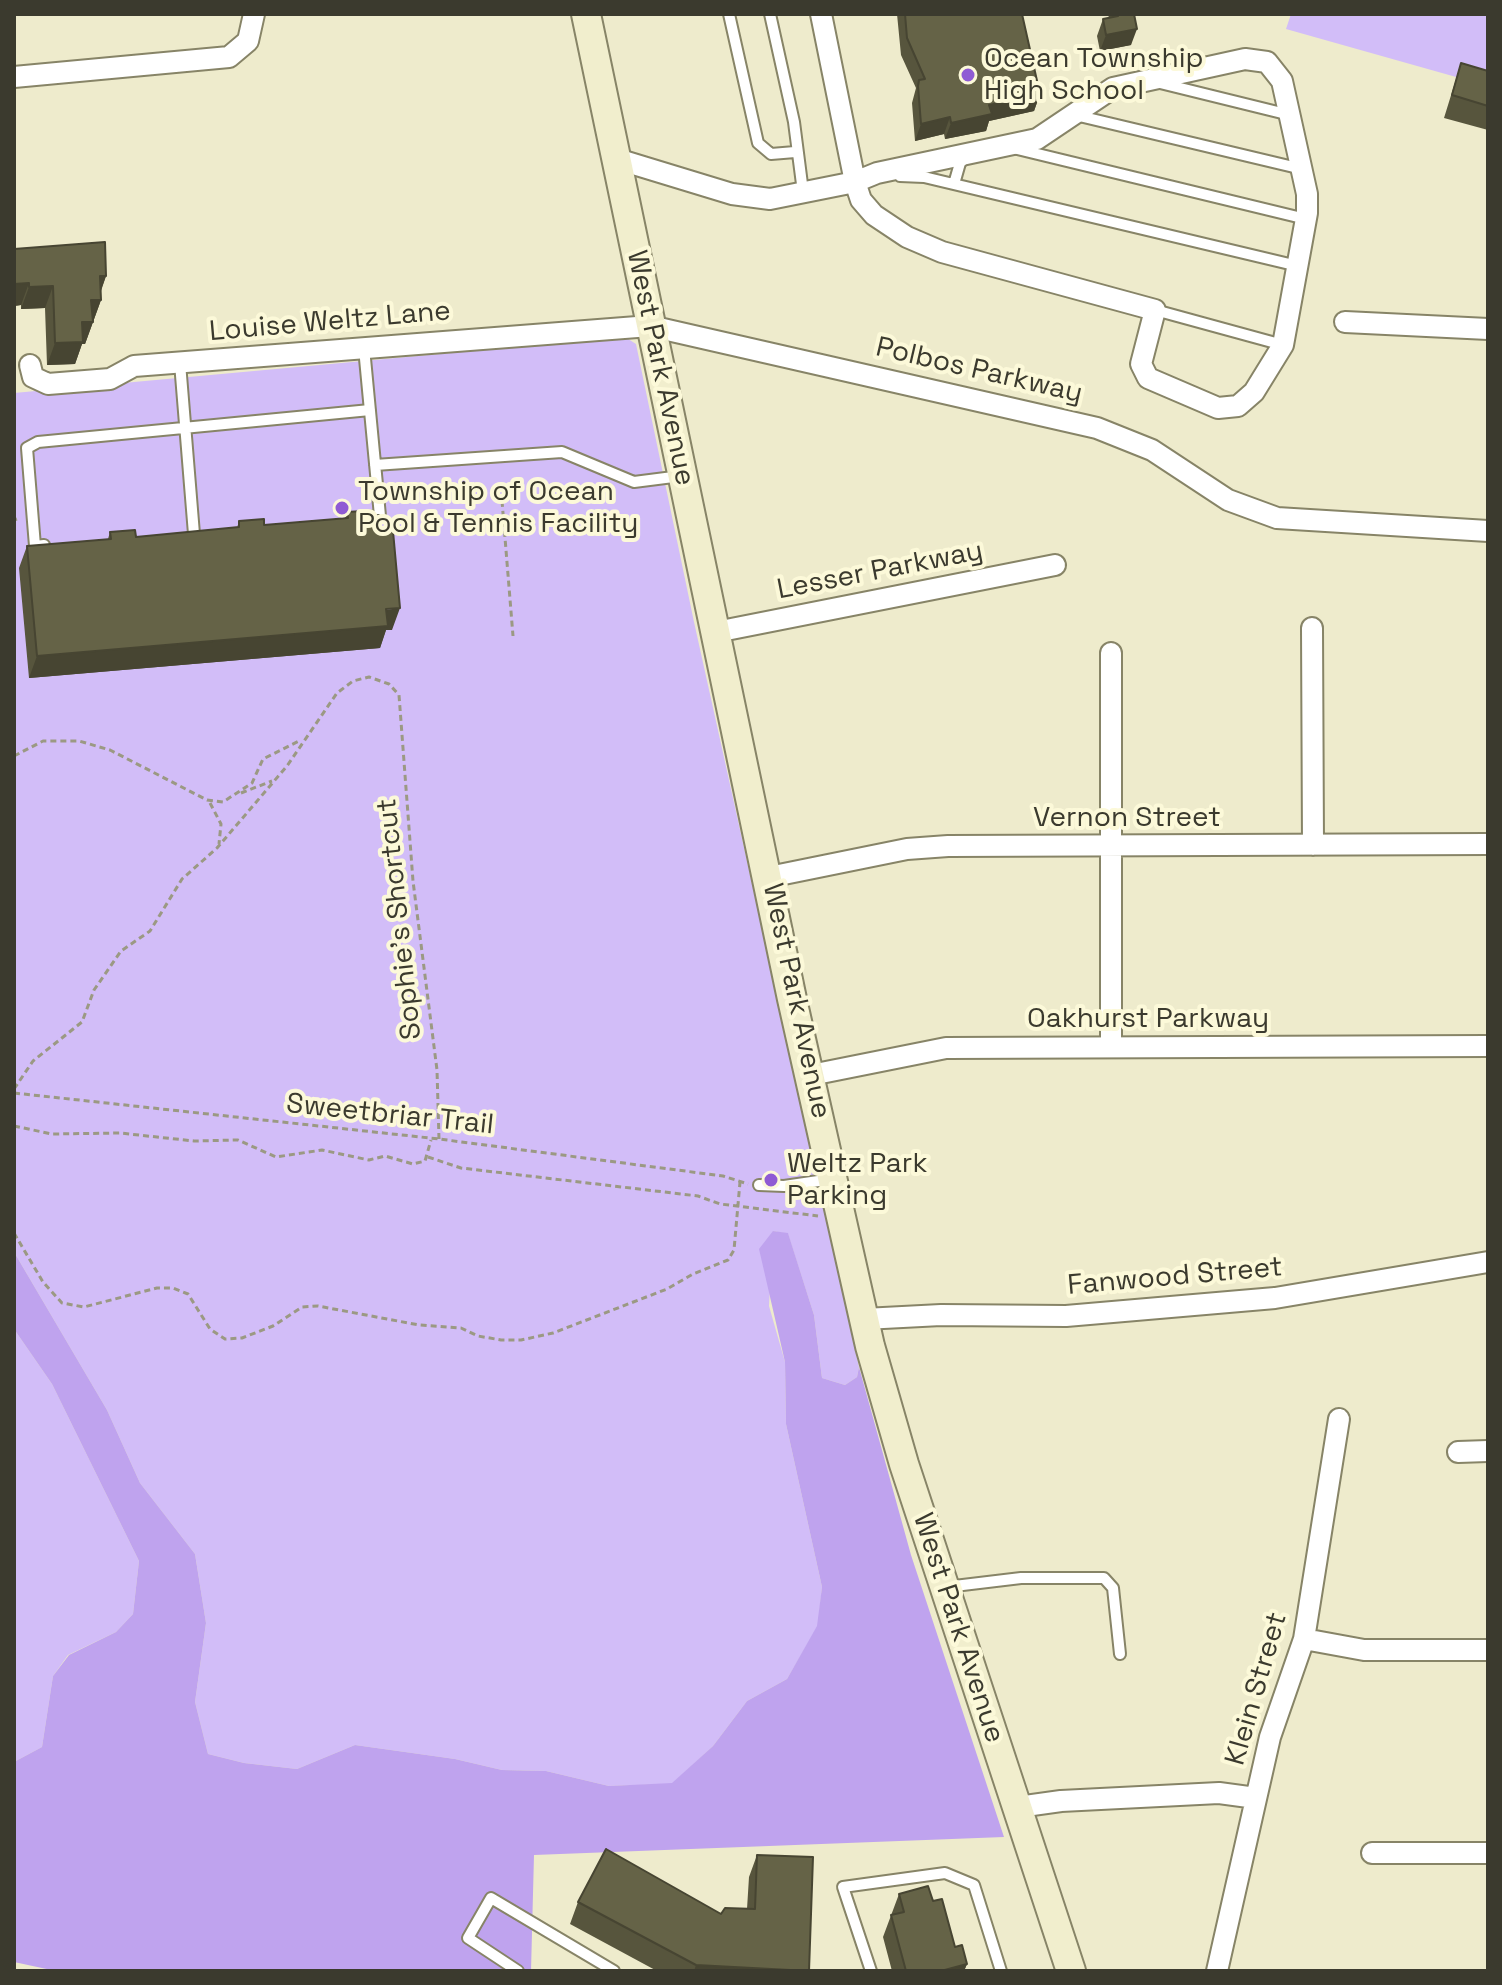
<!DOCTYPE html>
<style>
body{margin:0}
#map{position:relative;width:1502px;height:1985px;overflow:hidden;background:#eeebcc;font-family:"Space Grotesk",sans-serif}
canvas{display:block}
.frame{position:absolute;inset:0;border:16px solid #3b3a2e;pointer-events:none}
</style>
<div id="map">
<canvas width="1502" height="1985"></canvas>
<div class="frame"></div>
</div>
<script>
const ctx = document.querySelector('canvas').getContext('2d');
ctx.lineJoin = 'round';
function fillPath(path, color) {
  ctx.fillStyle = color;
  ctx.fill(path, 'evenodd');
}
function shape(rows) {
  const path = new Path2D();
  for (const r of rows) {
    path.moveTo(r[0], r[1]);
    for (let i = 2; i < r.length; i += 2) path.lineTo(r[i], r[i + 1]);
  }
  return path;
}
function strokePath(path, color, width, dash) {
  ctx.strokeStyle = color;
  ctx.lineWidth = width;
  ctx.lineCap = dash ? 'butt' : 'round';
  ctx.setLineDash(dash || []);
  ctx.stroke(path);
}
function label(font, color, halo, rows, align = 'center') {
  ctx.font = font + ' "Space Grotesk",sans-serif';
  ctx.lineWidth = 8;
  ctx.setLineDash([]);
  ctx.textBaseline = 'middle';
  ctx.strokeStyle = halo;
  ctx.fillStyle = color;
  for (const [text, x, y, turn = 0] of rows) {
    ctx.save();
    ctx.translate(x, y);
    ctx.rotate((+turn || 0) * Math.PI / 180);
    ctx.textAlign = isNaN(turn) ? turn : align;
    if (halo) ctx.strokeText(text, 0, 0);
    ctx.fillText(text, 0, 0);
    ctx.restore();
  }
}
fillPath(shape([
 [1291,14,1488,14,1488,86,1286,29],
 [625,337,636,344,694,622,859,1367,857,1377,845,1385,822,1378,814,1315,788,1234,773,1231,769,1306,785,1362,786,1424,822,1587,818,1626,787,1679,747,1701,713,1746,672,1784,609,1786,546,1771,502,1770,455,1759,355,1745,297,1769,244,1763,208,1754,195,1702,206,1623,195,1554,140,1483,107,1410,14,1252,14,393],
 [14,1329,52,1384,139,1561,133,1614,116,1632,68,1655,53,1676,42,1747,14,1762]
]), '#d2bdf8');
fillPath(shape([
 [773,1231,788,1233,814,1315,822,1378,845,1385,857,1377,859,1367,911,1555,1004,1837,534,1855,531,1971,56,1971,14,1962,14,1762,42,1747,53,1676,69,1655,116,1632,133,1614,139,1561,52,1384,14,1329,14,1252,107,1410,140,1483,195,1554,206,1623,195,1702,208,1754,244,1763,297,1769,355,1745,455,1759,502,1770,546,1771,609,1786,672,1783,713,1746,747,1701,787,1679,817,1626,822,1587,786,1424,785,1362,759,1249]
]), '#bfa3ee');
const lane = shape([
 [729,14,758,143,771,154,795,152],
 [770,14,794,122,803,192],
 [1160,83,1290,115],
 [1075,115,1302,169],
 [1013,148,1306,219],
 [900,176,924,177,1298,266],
 [954,184,960,163,966,157],
 [1155,310,1283,345],
 [364,348,380,516,367,517],
 [180,363,194,534],
 [375,465,562,452,634,482,681,476],
 [44,545,35,546,27,448,38,442,370,410],
 [759,1185,784,1186,832,1179],
 [946,1587,1021,1578,1104,1578,1113,1588,1120,1654],
 [518,1971,468,1938,491,1898,614,1971],
 [871,1971,843,1887,945,1873,974,1885,1001,1971]
]);
const street = shape([
 [14,77,229,57,248,41,254,14],
 [617,159,732,194,770,199,855,182,877,173,1037,139,1113,88,1245,59,1267,62,1282,81,1307,194,1307,213,1283,345,1254,392,1238,406,1218,408,1148,378,1141,364,1155,310,942,252,907,237,874,215,861,200,855,182,821,14],
 [1345,322,1488,329],
 [30,365,33,377,48,384,110,379,134,366,650,326,1097,428,1152,450,1228,500,1277,518,1488,531],
 [1312,628,1313,845],
 [716,632,1055,565],
 [1111,653,1111,1047],
 [769,877,907,849,948,846,1488,844],
 [811,1075,946,1048,1488,1046],
 [864,1319,941,1315,1066,1316,1275,1298,1488,1262],
 [1458,1452,1488,1451],
 [1304,1639,1364,1650,1488,1650],
 [1018,1807,1061,1801,1219,1793,1256,1798],
 [1372,1853,1488,1853],
 [1217,1971,1270,1737,1304,1639,1339,1419]
]);
const secondary = shape([
 [586,14,792,999,870,1346,904,1464,1071,1971]
]);
strokePath(lane, '#878467', 14);
strokePath(street, '#878467', 24);
strokePath(secondary, '#878467', 32);
strokePath(shape([
 [502,501,513,636],
 [14,520,17,519],
 [14,756,43,741,79,741,110,750,207,800,223,802,252,783,263,759,299,741],
 [241,793,272,781],
 [210,803,221,824,219,844],
 [14,1089,33,1061,82,1022,94,990,121,951,150,931,182,879,217,848,287,766,337,693,353,681,369,677,389,684,399,695,413,881,437,1070,439,1139],
 [14,1093,439,1139,723,1176,748,1184],
 [14,1126,52,1134,120,1133,194,1141,238,1140,276,1157,322,1150,369,1160,385,1156,413,1164,425,1161,431,1140],
 [428,1157,461,1168,698,1196,720,1204,818,1216],
 [14,1233,43,1282,62,1303,84,1307,157,1288,173,1288,188,1294,210,1329,225,1339,242,1338,273,1326,302,1307,318,1306,419,1325,461,1328,478,1336,501,1340,521,1340,553,1333,667,1289,693,1274,728,1260,734,1250,740,1182]
]), '#9b9983', 3, [6, 4]);
strokePath(lane, '#fff', 10);
strokePath(street, '#fff', 20);
strokePath(secondary, '#f1eecd', 28);
fillPath(shape([
 [897,14,1022,14,1040,94,1034,111,989,121,986,131,945,139,944,134,915,141,912,103,916,88,901,55],
 [1108,14,1134,14,1131,45,1100,51,1097,36,1103,19,1109,18],
 [1461,63,1488,71,1488,130,1444,118],
 [14,249,106,276,101,291,101,300,85,344,82,344,75,364,47,365,45,308,21,309,21,305,14,306],
 [347,512,363,517,392,630,386,630,380,648,29,678,19,568,27,546,108,539,110,532,136,537,237,528,239,521,264,525,345,518],
 [757,1855,809,1971,657,1971,570,1924,578,1902,721,1914,747,1909,749,1877],
 [899,1894,933,1901,955,1947,967,1964,964,1971,892,1971,883,1937]
]), '#57553d');
fillPath(shape([
 [1137,29,1131,45,1100,51,1106,35],
 [1040,94,1034,111,989,121,986,131,945,139,951,123,989,105],
 [950,117,944,134,915,141,921,124],
 [100,276,106,276,98,298],
 [29,283,21,305,14,306,14,284],
 [53,286,45,308,21,309,29,287],
 [91,300,101,300,85,344,82,344,75,364,47,365,55,343],
 [400,608,392,630,386,630,380,648,29,678,37,656],
 [967,1964,964,1971,941,1971],
 [696,1965,809,1971,694,1971]
]), '#474532');
const building = shape([
 [905,14,1022,14,1040,94,989,105,992,114,951,123,950,117,921,124,918,86,919,80,925,79,907,38,905,14],
 [1118,14,1134,14,1137,29,1106,35,1103,19,1118,16,1118,14],
 [1461,63,1488,71,1488,106,1452,95,1461,63],
 [105,242,106,276,100,276,101,300,91,300,93,322,82,322,83,342,55,343,53,286,29,287,29,283,14,284,14,249,105,242],
 [363,511,363,517,379,515,380,532,393,531,400,608,386,609,388,626,37,656,27,546,111,539,110,532,135,530,136,537,239,527,239,521,264,519,264,525,348,518,347,512,363,511],
 [606,1849,721,1914,725,1908,755,1909,757,1855,813,1857,809,1971,696,1965,578,1902,606,1849],
 [928,1886,933,1901,942,1899,955,1947,962,1945,967,1964,941,1971,906,1971,891,1915,904,1912,899,1894,928,1886]
]);
fillPath(building, '#656347');
strokePath(building, '#474532', 2);
for (const [x, y, r, color] of [
 [968,75,8,"#8f5bd4"],
 [342,508,8,"#8f5bd4"],
 [771,1180,8,"#8f5bd4"]
]) {
  const dot = new Path2D();
  dot.arc(x, y, r, 0, 2 * Math.PI);
  ctx.fillStyle = color;
  ctx.fill(dot);
  strokePath(dot, '#fcf9d9', 3);
}
label('28px', '#3b3a2e', '#fcf9d9', [
 ["Ocean Township",984,59],
 ["High School",984,91],
 ["Township of Ocean",358,492],
 ["Pool & Tennis Facility",358,524],
 ["Weltz Park",787,1164],
 ["Parking",787,1196]
], 'left');
label('28px', '#3b3a2e', '#fcf9d9', [
 ["Louise Weltz Lane",330,322,-5],
 ["West Park Avenue",660,368,78],
 ["Polbos Parkway",979,371,13],
 ["Lesser Parkway",880,571,-11],
 ["Vernon Street",1127,818],
 ["Sophie's Shortcut",400,919,-96],
 ["West Park Avenue",796,1001,78],
 ["Oakhurst Parkway",1148,1019],
 ["Sweetbriar Trail",390,1115,6],
 ["Fanwood Street",1175,1277,-5],
 ["West Park Avenue",958,1628,72],
 ["Klein Street",1257,1689,-74]
]);
</script>
